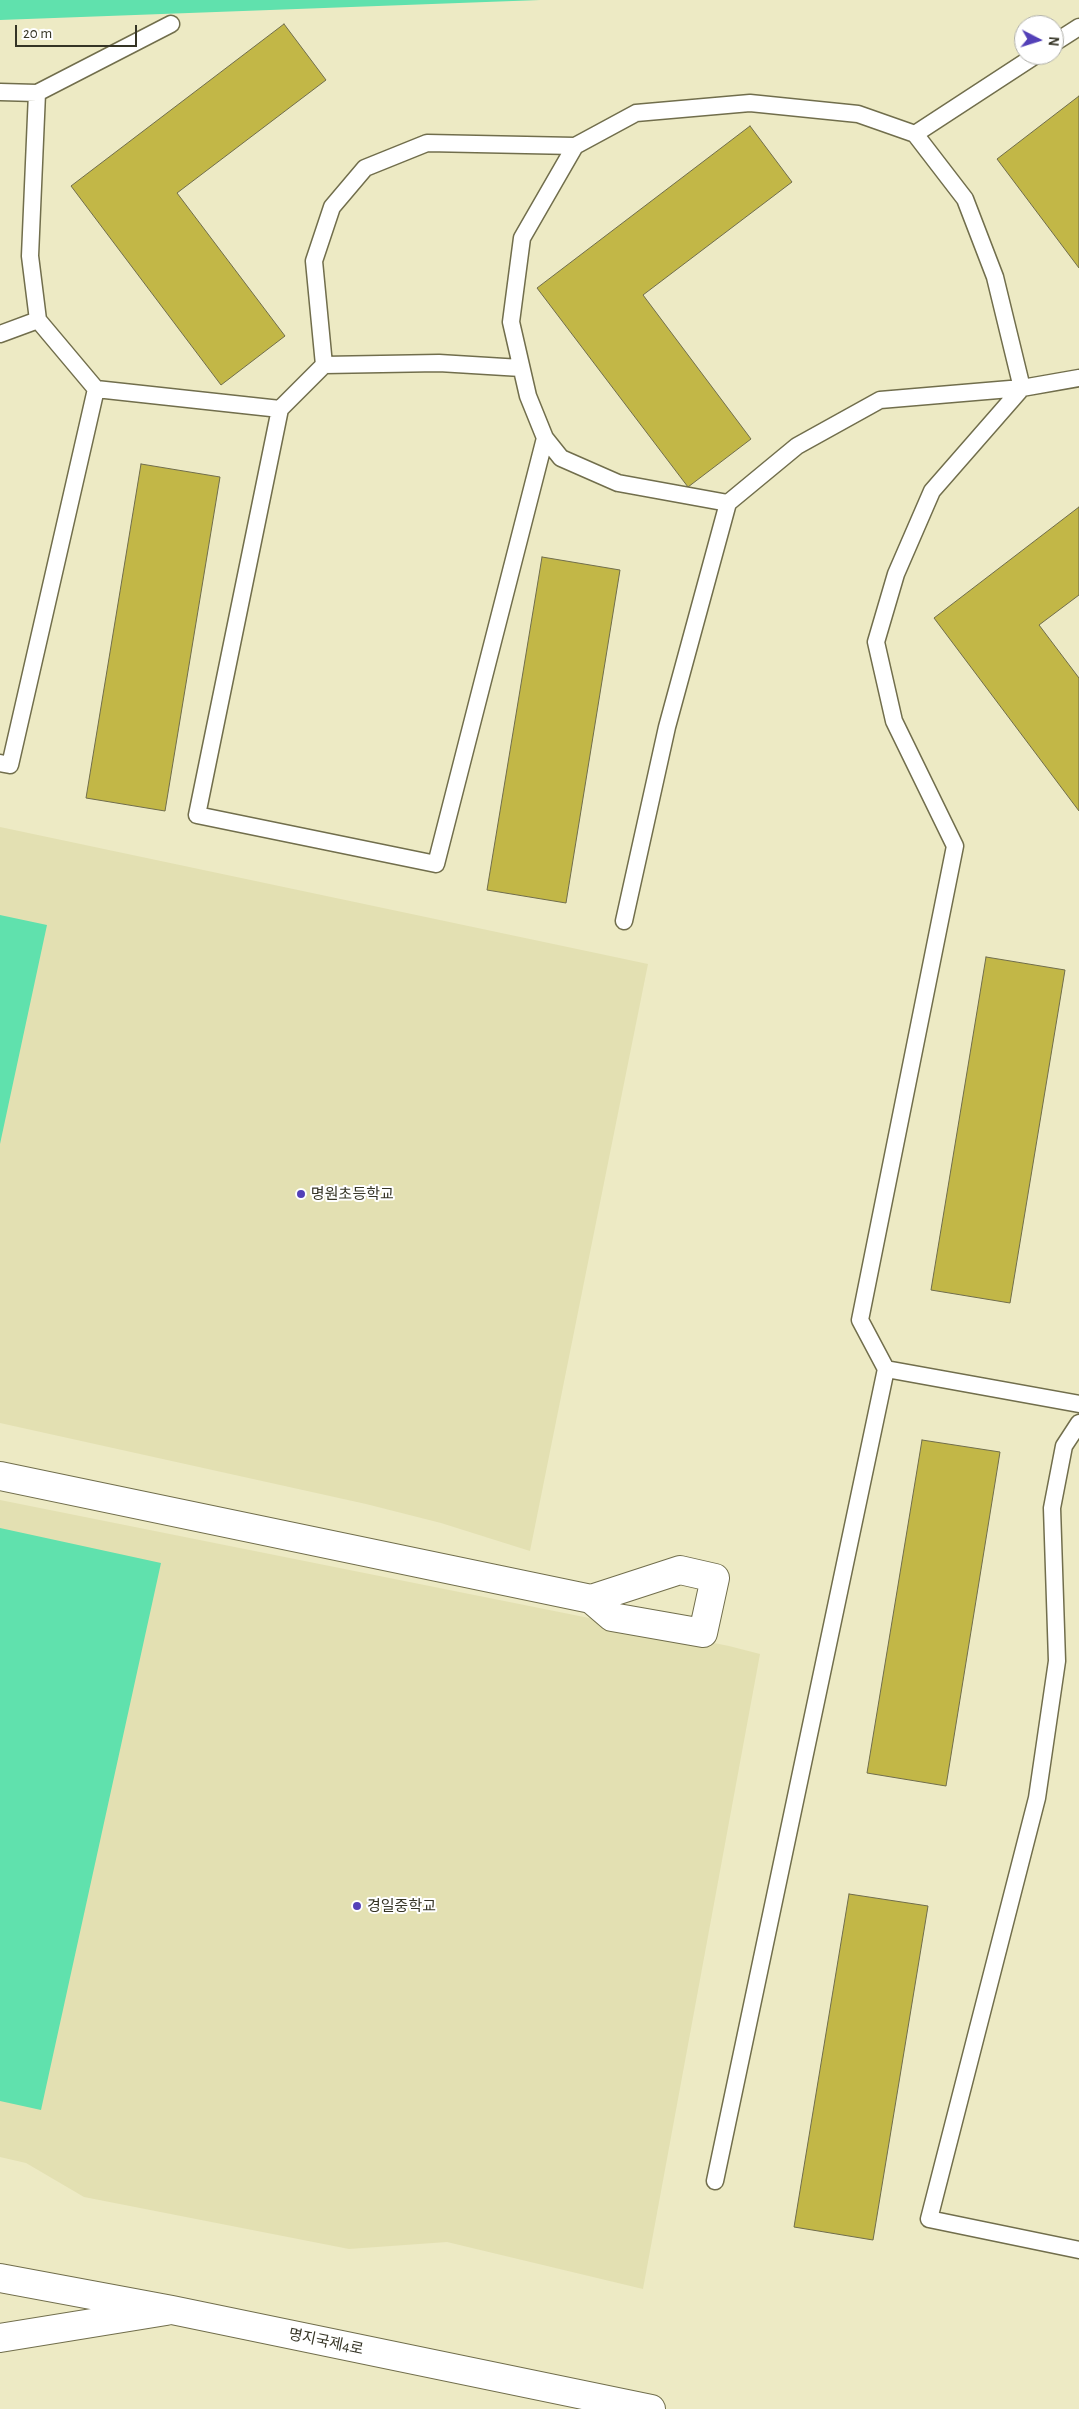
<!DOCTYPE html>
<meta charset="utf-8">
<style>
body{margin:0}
#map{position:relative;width:1079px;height:2409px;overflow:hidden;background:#edeac4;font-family:"Alegreya Sans",sans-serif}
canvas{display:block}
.north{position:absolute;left:1014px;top:15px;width:50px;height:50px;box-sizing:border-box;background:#fff;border:1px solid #aeaea8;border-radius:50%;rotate:95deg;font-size:14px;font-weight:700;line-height:20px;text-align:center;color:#353425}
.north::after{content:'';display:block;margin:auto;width:18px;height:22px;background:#5340b8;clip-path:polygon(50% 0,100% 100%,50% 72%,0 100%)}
.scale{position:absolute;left:15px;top:25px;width:122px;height:22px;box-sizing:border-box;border:2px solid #353425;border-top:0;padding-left:6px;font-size:15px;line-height:18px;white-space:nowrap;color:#353425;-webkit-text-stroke:4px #fff;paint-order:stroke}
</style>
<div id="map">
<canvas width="1079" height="2409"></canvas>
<div class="north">N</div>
<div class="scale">20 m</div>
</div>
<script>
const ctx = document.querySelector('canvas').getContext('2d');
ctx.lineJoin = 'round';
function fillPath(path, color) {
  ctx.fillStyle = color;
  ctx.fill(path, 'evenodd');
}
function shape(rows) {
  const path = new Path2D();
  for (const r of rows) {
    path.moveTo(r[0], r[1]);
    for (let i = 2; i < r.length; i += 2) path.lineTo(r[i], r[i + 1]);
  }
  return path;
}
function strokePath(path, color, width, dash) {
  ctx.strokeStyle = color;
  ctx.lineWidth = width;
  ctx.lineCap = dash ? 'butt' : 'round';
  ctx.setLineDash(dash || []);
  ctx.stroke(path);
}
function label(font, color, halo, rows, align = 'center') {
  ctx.font = font + ' "Alegreya Sans","Noto Sans KR",sans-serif';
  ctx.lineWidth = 4;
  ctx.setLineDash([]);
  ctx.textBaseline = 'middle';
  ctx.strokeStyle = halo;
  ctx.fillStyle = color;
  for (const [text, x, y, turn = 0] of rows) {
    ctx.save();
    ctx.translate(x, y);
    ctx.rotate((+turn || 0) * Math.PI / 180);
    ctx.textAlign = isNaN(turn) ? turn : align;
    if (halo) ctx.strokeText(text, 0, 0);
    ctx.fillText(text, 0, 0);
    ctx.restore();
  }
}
fillPath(shape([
 [0,827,648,964,530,1551,441,1523,366,1504,0,1423],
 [0,1500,729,1646,760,1654,643,2289,447,2242,349,2249,84,2197,26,2163,0,2157]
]), '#e3e0b2');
fillPath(shape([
 [0,0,540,0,0,20],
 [0,915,47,925,0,1144],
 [0,1528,161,1563,41,2110,0,2101]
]), '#60e1ad');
const building = shape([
 [284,24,326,80,177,193,285,336,221,385,71,186,284,24],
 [1079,96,1079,268,997,159,1079,96],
 [750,126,792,182,643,295,751,439,688,487,537,288,750,126],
 [141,464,220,477,165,811,86,798,141,464],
 [1079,507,1079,595,1039,625,1079,678,1079,811,934,618,1079,507],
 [542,557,620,570,566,903,487,890,542,557],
 [986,957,1065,970,1010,1303,931,1290,986,957],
 [922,1440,1000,1452,946,1786,867,1773,922,1440],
 [849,1894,928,1906,873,2240,794,2227,849,1894]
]);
fillPath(building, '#c2b747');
strokePath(building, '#706d4b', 1);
const lane = shape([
 [1054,43,1079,27],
 [0,92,37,93,30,256,38,320],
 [37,93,171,24],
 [915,134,1036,55],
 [0,334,38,320,96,389,280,409,324,365,439,363,521,368],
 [324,365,314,261,332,207,365,168,427,143,575,146],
 [1079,378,1022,388,932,491,896,574,876,642,894,721,955,846,860,1320,886,1369,1079,1404],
 [280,409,197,815,436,864,545,438],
 [0,763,10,765,96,389],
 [624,921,667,727,728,503,797,446,880,400,1022,388,995,277,965,199,915,134,858,114,750,103,636,113,575,146,522,238,511,322,528,396,545,438,561,458,618,483,728,503],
 [1079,1423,1064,1446,1052,1508,1057,1661,1037,1798,929,2219,1079,2250],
 [715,2181,886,1369]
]);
const street = shape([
 [0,1476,591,1599,680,1570,715,1578,703,1633,612,1617,591,1599],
 [0,2338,166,2311]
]);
const secondary = shape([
 [0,2278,172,2310,651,2409]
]);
strokePath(lane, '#716e4c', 19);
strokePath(street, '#716e4c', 30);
strokePath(secondary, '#716e4c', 30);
strokePath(lane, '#fff', 16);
strokePath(street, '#fff', 28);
strokePath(secondary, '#fff', 28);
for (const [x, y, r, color] of [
 [301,1194,5,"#5340b8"],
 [357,1906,5,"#5340b8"]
]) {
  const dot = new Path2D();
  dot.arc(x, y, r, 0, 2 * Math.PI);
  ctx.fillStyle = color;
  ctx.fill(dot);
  strokePath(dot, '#fff', 2);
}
label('15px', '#353425', '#fff', [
 ["명원초등학교",311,1194],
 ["경일중학교",367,1906]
], 'left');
label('15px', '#353425', '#fff', [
 ["명지국제4로",326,2342,12]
]);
</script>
